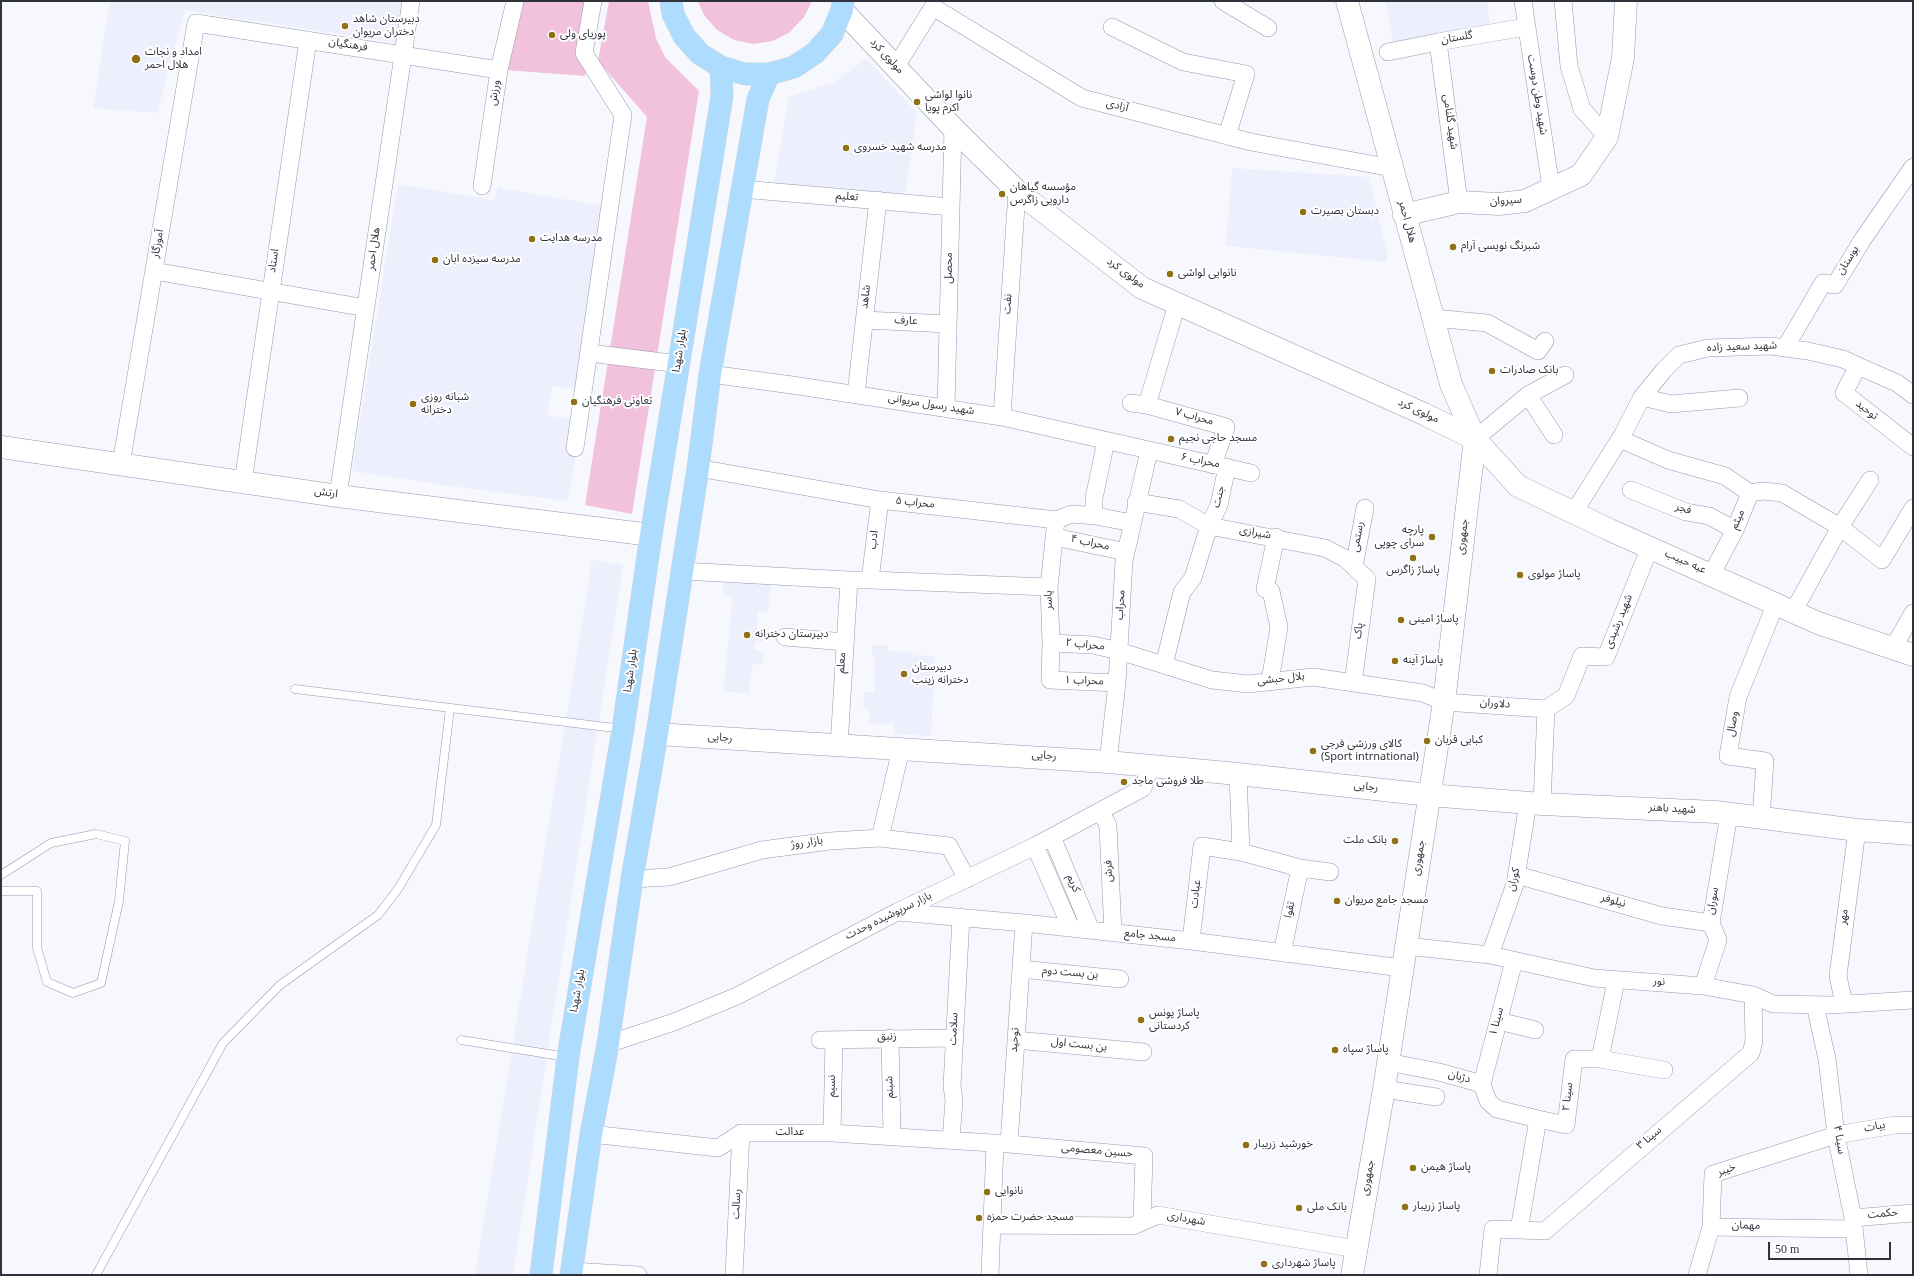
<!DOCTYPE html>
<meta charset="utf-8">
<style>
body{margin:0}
#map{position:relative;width:1914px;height:1276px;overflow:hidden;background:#f7f8fd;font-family:Georgia,serif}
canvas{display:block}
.frame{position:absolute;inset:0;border:2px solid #30323b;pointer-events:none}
.scale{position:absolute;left:1768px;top:1242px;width:123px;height:18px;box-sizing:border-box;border:2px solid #30323b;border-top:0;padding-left:5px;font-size:12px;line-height:14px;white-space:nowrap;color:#30323b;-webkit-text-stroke:3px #fff;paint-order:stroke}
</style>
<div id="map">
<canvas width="1914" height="1276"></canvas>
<div class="frame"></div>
<div class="scale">50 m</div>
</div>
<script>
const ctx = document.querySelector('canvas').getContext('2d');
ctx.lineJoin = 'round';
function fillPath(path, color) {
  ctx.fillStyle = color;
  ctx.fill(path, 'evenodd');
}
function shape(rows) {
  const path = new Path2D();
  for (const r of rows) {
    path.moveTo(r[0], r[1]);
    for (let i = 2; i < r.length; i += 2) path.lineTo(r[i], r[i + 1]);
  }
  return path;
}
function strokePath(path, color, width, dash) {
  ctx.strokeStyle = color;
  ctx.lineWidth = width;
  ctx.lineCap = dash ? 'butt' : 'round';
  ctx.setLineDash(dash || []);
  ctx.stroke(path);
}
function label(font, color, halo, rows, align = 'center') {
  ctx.font = font + ' Georgia,"Noto Sans Arabic",serif';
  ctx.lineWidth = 4;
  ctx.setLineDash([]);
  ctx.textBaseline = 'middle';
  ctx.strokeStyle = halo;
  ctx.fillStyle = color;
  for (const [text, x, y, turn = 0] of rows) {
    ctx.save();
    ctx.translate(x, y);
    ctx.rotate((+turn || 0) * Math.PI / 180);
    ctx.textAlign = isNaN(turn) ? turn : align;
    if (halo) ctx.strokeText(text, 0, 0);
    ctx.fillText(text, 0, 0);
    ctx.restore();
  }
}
fillPath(shape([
 [110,1,402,1,397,43,185,10,157,113,93,108],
 [1386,1,1487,1,1491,30,1393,46],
 [867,59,917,113,905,196,774,184,789,97,832,83],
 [1232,168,1369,177,1387,252,1387,262,1226,246],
 [398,184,494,200,498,188,616,208,587,390,552,386,547,416,582,419,568,501,450,486,352,471],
 [592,560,623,565,513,1275,475,1275],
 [724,578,771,583,768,612,758,611,757,628,766,630,765,641,755,641,754,650,764,651,762,665,752,664,749,694,723,691,733,596,723,594],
 [872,645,888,645,888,651,911,652,911,655,935,656,931,736,894,734,894,724,869,723,870,709,863,708,864,692,874,692,875,655,872,654]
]), '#edeffd');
fillPath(shape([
 [518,1,599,1,585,76,505,70],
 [609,1,648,1,656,38,665,57,699,91,632,514,585,505,647,117,598,61],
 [698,1,812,1,804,17,790,32,773,41,753,44,734,40,717,30,704,15]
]), '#f2c1db');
const lane = shape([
 [295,689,623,729],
 [1,875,51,843,96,834,125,841,119,901,101,983,73,993,47,982,37,948,37,891,1,891],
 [461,1040,567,1057],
 [96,1275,223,1043,280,985,378,915,398,889,436,825,450,708]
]);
const street = shape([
 [1223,1,1268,28],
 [1523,1,1551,188],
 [1563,1,1569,66,1582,109,1607,137],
 [1112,27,1183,62,1246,74,1227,136],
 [1438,42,1459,202],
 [1388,52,1438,42,1526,27],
 [895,68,933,7,1082,98,1251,142,1392,168],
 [482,186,499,70,515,1],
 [742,189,951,207],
 [154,271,366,308],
 [1433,318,1487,323,1538,351,1545,341],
 [864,320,948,324],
 [1785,348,1823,283,1835,285,1863,239,1913,167],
 [589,353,679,364],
 [1858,366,1844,393,1913,447],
 [710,374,792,385,1002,417,1251,473],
 [856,394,878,200],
 [1528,395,1554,435],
 [1642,397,1671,404,1739,398],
 [1131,403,1147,405,1177,304],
 [1147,405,1226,427,1213,465],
 [946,408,953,128],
 [1002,417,1017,191],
 [1475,439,1528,395,1565,375],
 [1620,439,1668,460,1725,476,1750,493],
 [575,448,623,115,584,53,593,1],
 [121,464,196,23,499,70],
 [698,468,880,500,1056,520,1072,514,1096,516,1132,523],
 [243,482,308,40],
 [1631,490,1686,512,1709,516,1735,530],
 [338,496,411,1],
 [1136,502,1179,509,1209,526,1325,548,1346,559,1367,579,1353,683],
 [1574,512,1623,434,1642,397,1664,370,1679,355,1708,348,1771,346,1808,351,1843,359,1858,366,1897,383,1913,395],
 [1096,516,1094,509,1094,498,1106,441],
 [1056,520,1049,587,1051,643,1050,680,1117,683],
 [1055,537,1126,552],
 [1354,567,1365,508],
 [682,571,849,580,870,580,1049,587],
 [1711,575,1735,530,1750,493,1763,491,1782,493,1840,527,1882,560,1913,508],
 [870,580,880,500],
 [1793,612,1840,527,1870,480],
 [785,637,845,642],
 [1051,643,1093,645,1119,651,1212,680,1248,684,1313,677,1423,693,1444,702,1546,709],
 [1893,648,1913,613],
 [1164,665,1182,592,1193,578,1209,526,1219,505,1227,467],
 [1270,681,1279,627,1271,591,1265,589,1276,537],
 [1546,709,1566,696,1582,656,1606,657,1650,547],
 [839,746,849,580],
 [1108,762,1117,683,1124,561,1149,451],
 [1238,774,1241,852],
 [1542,804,1546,709],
 [1101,812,1108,826,1113,933],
 [1761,818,1765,761,1728,756,1738,697,1776,603],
 [1052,837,1091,930],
 [880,838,901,749],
 [1035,846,1071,928],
 [1517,875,1662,916,1711,923],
 [632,879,669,877,762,850,830,841,880,838,949,846,967,879],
 [898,912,1024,923,1191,941,1402,968],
 [1191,941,1202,846,1241,852,1300,868,1330,872],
 [1406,946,1490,955,1594,978,1703,986,1753,995,1773,1004,1831,1005,1913,1000],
 [1282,953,1300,868],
 [1490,955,1515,884,1528,803],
 [1021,969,1120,979],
 [1703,986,1718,940,1711,923,1729,814],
 [1844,1004,1838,976,1857,830],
 [1815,1005,1827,1059,1836,1135,1853,1218,1859,1275],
 [1499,1021,1535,1030],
 [890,1038,892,1136],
 [820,1040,955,1038],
 [1016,1040,1143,1052],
 [608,1044,674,1022,737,996,897,912,1035,846,1143,788,1151,766],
 [1600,1059,1664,1070],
 [1388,1062,1439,1072,1482,1084,1488,1101,1497,1109,1538,1119],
 [1482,1084,1514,961],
 [1384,1089,1436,1097],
 [832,1133,834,1040],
 [591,1134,718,1148,741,1133,832,1133,1009,1144,1024,923],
 [951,1140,954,1100,952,1086,961,917],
 [1009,1144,1144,1156,1142,1222],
 [1853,1218,1913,1213],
 [992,1225,1133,1226,1158,1215,1356,1249],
 [1711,1227,1853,1229],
 [1519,1230,1538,1119,1566,1125,1574,1059,1600,1059,1616,981],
 [572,1271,638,1275],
 [734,1275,741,1133],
 [990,1275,995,1143],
 [1488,1275,1493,1229,1545,1231,1751,1053,1754,1041,1753,995],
 [1697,1275,1711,1227,1713,1174,1836,1135,1895,1125,1913,1125]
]);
const secondary = shape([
 [1347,1,1451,384,1475,439,1518,486,1610,530,1818,623,1913,655],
 [842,10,953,128,1017,191,1142,288,1424,414,1475,439],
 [1404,215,1459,202,1499,204,1525,201,1581,175,1607,137,1623,58,1626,1],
 [1,447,338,496,651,535],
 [657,734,1108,762,1238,774,1429,795,1542,804,1716,812,1857,830,1913,834],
 [1352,1275,1384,1089,1444,702,1475,439]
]);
const primary = shape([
 [671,1,673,14,684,36,700,54,721,67,745,74,769,74,794,67,815,53,832,34,842,10,843,1],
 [541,1275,568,1057,623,729,651,535,722,96,721,67],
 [571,1275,591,1134,608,1044,632,879,657,734,698,468,710,374,758,99,769,74]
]);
strokePath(lane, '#9398af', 9);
strokePath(street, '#9398af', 18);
strokePath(secondary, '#9398af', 23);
strokePath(primary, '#d6d6d8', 23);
strokePath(lane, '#fff', 8);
strokePath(street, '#fff', 17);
strokePath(secondary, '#fff', 22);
strokePath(primary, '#addcfe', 22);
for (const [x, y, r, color] of [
 [345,26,4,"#907116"],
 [552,35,4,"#907116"],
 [136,59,5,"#907116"],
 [917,102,4,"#907116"],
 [846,148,4,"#907116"],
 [1002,194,4,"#907116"],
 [1303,212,4,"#907116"],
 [532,239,4,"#907116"],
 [1453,247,4,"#907116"],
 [435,260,4,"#907116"],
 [1170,274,4,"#907116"],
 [1492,371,4,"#907116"],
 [574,402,4,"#907116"],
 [413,404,4,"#907116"],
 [1171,439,4,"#907116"],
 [1432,537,4,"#907116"],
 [1413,558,4,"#907116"],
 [1520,575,4,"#907116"],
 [1401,620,4,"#907116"],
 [747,635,4,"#907116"],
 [1395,661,4,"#907116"],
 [904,674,4,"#907116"],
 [1427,741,4,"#907116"],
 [1313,751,4,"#907116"],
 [1124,782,4,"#907116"],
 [1395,841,4,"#907116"],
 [1337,901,4,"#907116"],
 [1141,1020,4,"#907116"],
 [1335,1050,4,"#907116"],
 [1246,1145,4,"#907116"],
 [1413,1168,4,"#907116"],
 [987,1192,4,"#907116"],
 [1405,1207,4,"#907116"],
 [1299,1208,4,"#907116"],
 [979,1218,4,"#907116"],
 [1264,1264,4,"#907116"]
]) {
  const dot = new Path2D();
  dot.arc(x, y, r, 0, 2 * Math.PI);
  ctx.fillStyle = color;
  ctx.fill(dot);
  strokePath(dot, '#fff', 1.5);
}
label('11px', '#30323b', '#fff', [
 ["دبیرستان شاهد",353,20],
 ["دختران مریوان",353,33],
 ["پوریای ولی",560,35],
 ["امداد و نجات",145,53],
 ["هلال احمر",145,66],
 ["نانوا لواشی",925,96],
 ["اکرم پویا",925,109],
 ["مدرسه شهید خسروی",854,148],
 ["مؤسسه گیاهان",1010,188],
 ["دارویی زاگرس",1010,201],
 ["دبستان بصیرت",1311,212],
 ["مدرسه هدایت",540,239],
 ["شبرنگ نویسی آرام",1461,247],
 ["مدرسه سیزده ابان",443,260],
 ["نانوایی لواشی",1178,274],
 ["بانک صادرات",1500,371],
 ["شبانه روزی",421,398],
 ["دخترانه",421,411],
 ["تعاونی فرهنگیان",582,402],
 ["مسجد حاجی نجیم",1179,439],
 ["پارچه",1424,531,"right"],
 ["سرای چوپی",1424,544,"right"],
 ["پاساژ زاگرس",1413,571,"center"],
 ["پاساژ مولوی",1528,575],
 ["پاساژ امینی",1409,620],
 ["دبیرستان دخترانه",755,635],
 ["پاساژ آینه",1403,661],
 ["دبیرستان",912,668],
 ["دخترانه زینب",912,681],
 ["کبابی قربان",1435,741],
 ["کالای ورزشی فرجی",1321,745],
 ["(Sport intrnational)",1321,758],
 ["طلا فروشی ماجد",1132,782],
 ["بانک ملت",1387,841,"right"],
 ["مسجد جامع مریوان",1345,901],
 ["پاساژ یونس",1149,1014],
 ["کردستانی",1149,1027],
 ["پاساژ سپاه",1343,1050],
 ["خورشید زریبار",1254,1145],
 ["پاساژ هیمن",1421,1168],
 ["نانوایی",995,1192],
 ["پاساژ زریبار",1413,1207],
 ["بانک ملی",1307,1208],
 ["مسجد حضرت حمزه",987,1218],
 ["پاساژ شهرداری",1272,1264]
], 'left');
label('11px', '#30323b', '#fff', [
 ["گلستان",1457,39,-9],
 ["فرهنگیان",348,46,9],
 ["مولوی کرد",886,57,47],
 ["ورزش",496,93,-82],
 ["شهید وطن دوست",1536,95,81],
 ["آزادی",1117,107,15],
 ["شهید گلنامی",1449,122,82],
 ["تعلیم",847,198,5],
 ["سیروان",1506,202,-4],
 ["هلال احمر",1406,222,75],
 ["آموزگار",159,244,-80],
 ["هلال احمر",375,249,-82],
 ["استاد",275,261,-82],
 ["بوستان",1849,261,-58],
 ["محصل",950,268,-89],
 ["مولوی کرد",1125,274,36],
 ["شاهد",867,297,-83],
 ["نفت",1009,304,-86],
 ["عارف",906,322,3],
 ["شهید سعید زاده",1742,348,-2],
 ["بلوار شهدا",681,351,-81],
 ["شهید رسول مریوانی",931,406,9],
 ["توحید",1866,411,38],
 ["مولوی کرد",1418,412,25],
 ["محراب ۷",1194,418,15],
 ["محراب ۶",1200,462,11],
 ["ارتش",326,494,8],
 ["جنت",1220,497,-75],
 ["محراب ۵",915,504,6],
 ["فجر",1683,510,17],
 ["میثم",1739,520,-67],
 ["شیرازی",1255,534,10],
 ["رستمی",1359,537,-80],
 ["جمهوری",1464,537,-83],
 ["ادب",875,540,-83],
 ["محراب ۴",1090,544,12],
 ["عبه حبیب",1685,563,24],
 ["یاسر",1050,600,-91],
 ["محراب",1122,605,-86],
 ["شهید رشیدی",1620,622,-68],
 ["پاک",1360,631,-82],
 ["محراب ۲",1085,646,6],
 ["معلم",843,663,-87],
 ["بلوار شهدا",632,671,-82],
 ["بلال حبشی",1281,680,-6],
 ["محراب ۱",1084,682,2],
 ["دلاوران",1495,705,4],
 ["وصال",1734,724,-80],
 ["رجایی",720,739,4],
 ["رجایی",1044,757,4],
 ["رجایی",1366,788,6],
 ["شهید باهنر",1672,810,3],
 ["بازار روژ",807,844,-8],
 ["جمهوری",1420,858,-81],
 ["فرش",1110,871,-92],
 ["کوران",1515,880,-76],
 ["کریم",1072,884,68],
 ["عبادت",1197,894,-83],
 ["سوران",1714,901,-80],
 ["نیلوفر",1613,902,16],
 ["تقوا",1291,910,-78],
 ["بازار سرپوشیده وحدت",889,917,-26],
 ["مهر",1845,917,-83],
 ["مسجد جامع",1150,937,6],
 ["بن بست دوم",1070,974,5],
 ["نور",1659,983,3],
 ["بلوار شهدا",579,991,-80],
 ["سینا ۱",1498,1022,-75],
 ["سلامت",955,1029,-87],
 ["زنبق",887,1038,-1],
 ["توحید",1016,1040,-86],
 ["بن بست اول",1079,1046,6],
 ["دژبان",1459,1078,15],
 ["نسیم",833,1086,-89],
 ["شبنم",891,1087,-92],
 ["سینا ۲",1569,1097,-83],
 ["بیات",1875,1128,-10],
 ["عدالت",790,1133],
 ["سینا ۳",1650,1139,-40],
 ["سینا ۴",1838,1140,81],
 ["حسین معصومی",1097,1152,5],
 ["خیبر",1727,1171,-21],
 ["جمهوری",1369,1178,-80],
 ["رسالت",738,1204,-87],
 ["حکمت",1883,1215,-5],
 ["شهرداری",1186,1220,10],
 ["مهمان",1746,1227,1]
]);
</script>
